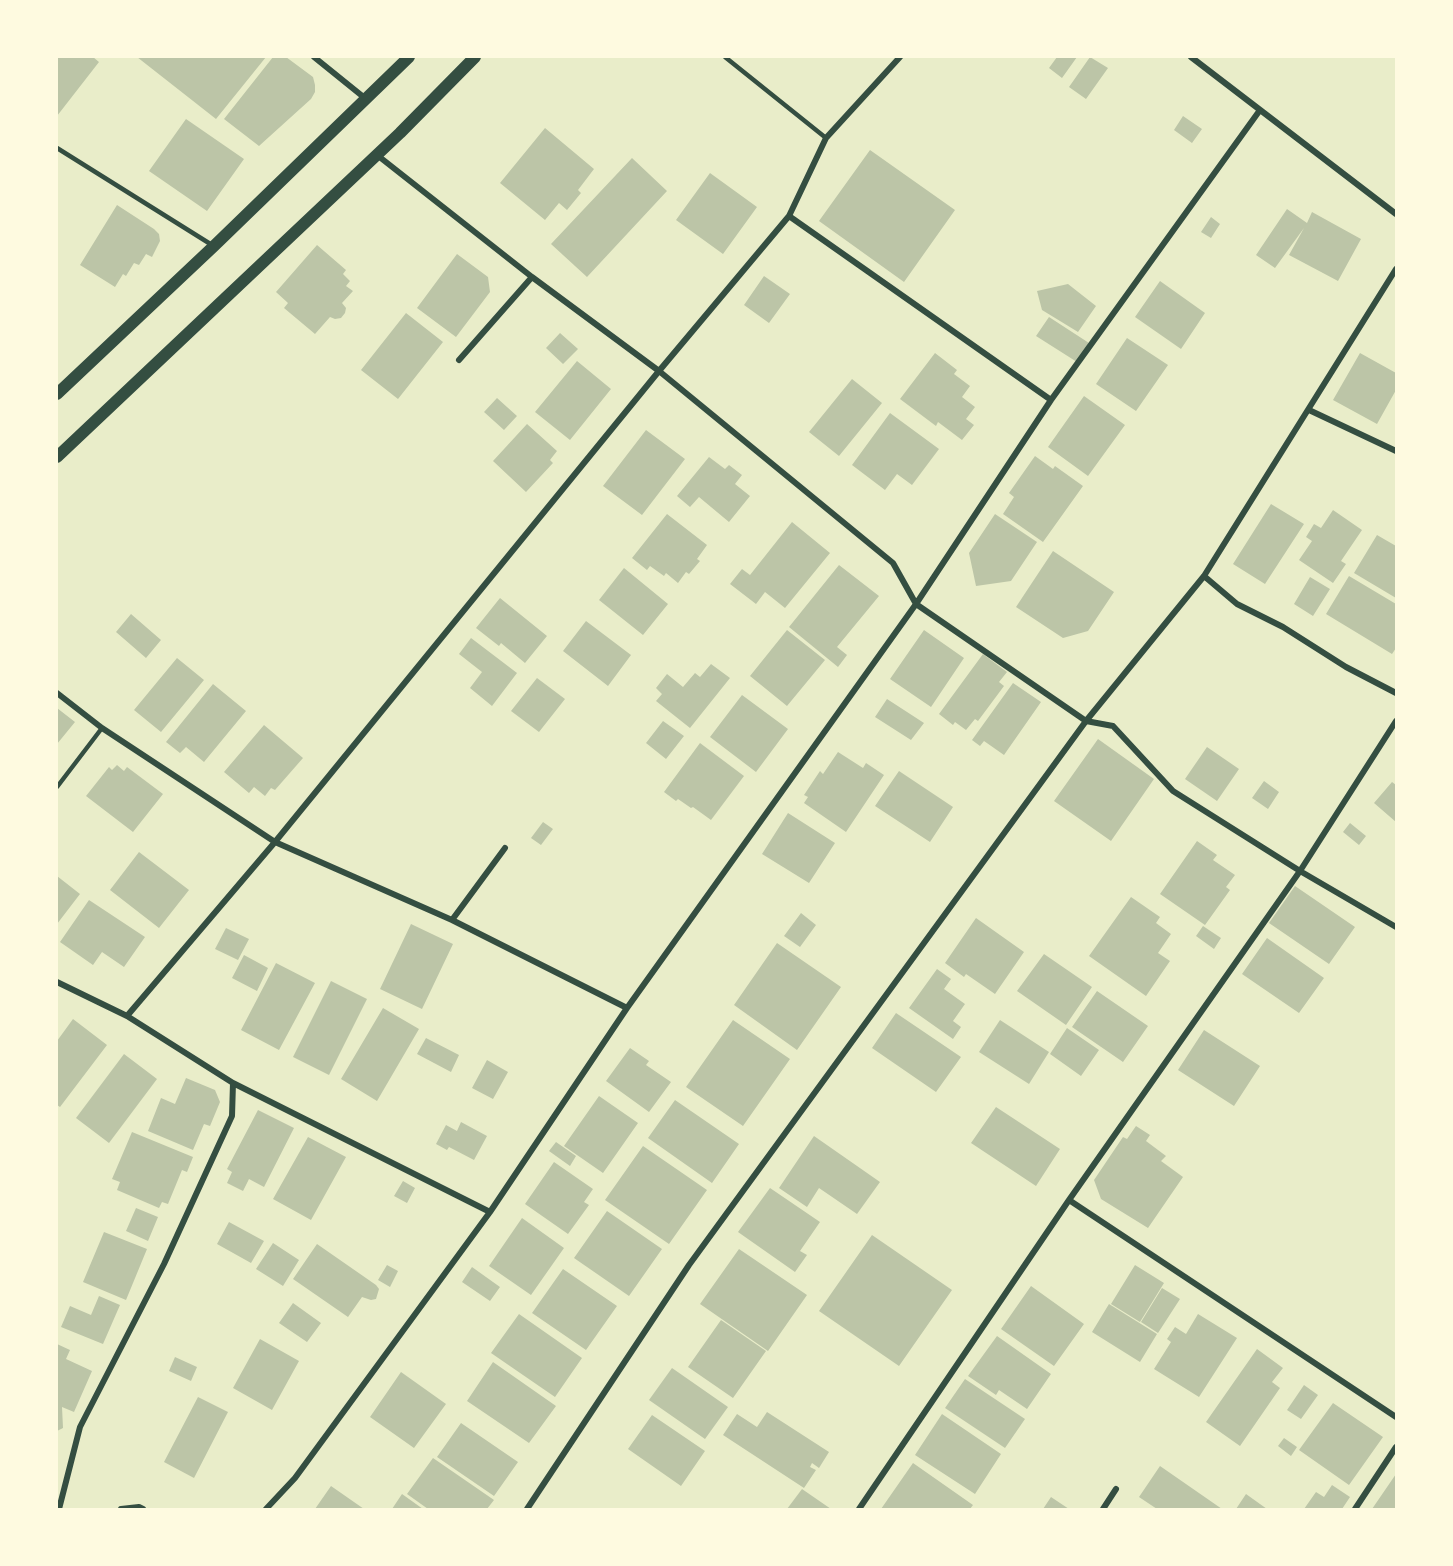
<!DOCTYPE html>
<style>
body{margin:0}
#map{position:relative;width:1453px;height:1566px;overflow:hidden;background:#e9edc9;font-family:"Alegreya Sans",sans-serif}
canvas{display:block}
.frame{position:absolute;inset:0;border:58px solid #fefae0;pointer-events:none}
</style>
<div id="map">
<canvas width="1453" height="1566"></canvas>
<div class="frame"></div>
</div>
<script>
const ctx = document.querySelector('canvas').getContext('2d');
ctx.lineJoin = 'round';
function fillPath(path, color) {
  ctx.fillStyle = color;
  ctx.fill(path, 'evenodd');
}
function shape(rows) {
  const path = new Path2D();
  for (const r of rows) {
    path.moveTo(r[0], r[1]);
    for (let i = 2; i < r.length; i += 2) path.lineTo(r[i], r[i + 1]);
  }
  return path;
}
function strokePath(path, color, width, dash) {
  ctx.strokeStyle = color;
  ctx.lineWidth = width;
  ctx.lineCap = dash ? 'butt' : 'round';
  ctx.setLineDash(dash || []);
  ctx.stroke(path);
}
fillPath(shape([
 [57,57,93,57,99,62,57,116],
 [137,57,266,57,216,119],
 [273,57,286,57,313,77,315,85,315,92,311,99,259,146,224,119],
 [1057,57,1077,57,1062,78,1049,68],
 [1090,57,1108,68,1086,99,1069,87],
 [1183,116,1202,129,1192,143,1174,130],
 [186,119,244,159,207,211,149,171],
 [545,128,594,169,578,190,581,193,567,210,559,203,545,220,500,183],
 [870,150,955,210,904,282,819,221],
 [632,158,667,191,587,277,551,244],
 [710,173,757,207,723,254,676,220],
 [117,205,154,229,159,234,160,241,152,257,146,254,139,265,134,263,126,276,123,274,115,287,80,265],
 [1287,209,1307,223,1312,212,1361,239,1338,281,1289,255,1304,228,1275,268,1256,255],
 [1211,217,1220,224,1211,238,1201,232],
 [317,245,346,270,343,274,350,281,346,286,353,291,342,303,346,308,345,313,341,318,335,319,330,317,315,334,284,308,288,303,276,292],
 [457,254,488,277,490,292,456,337,417,308],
 [764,276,790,294,769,323,744,305],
 [1160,281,1205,313,1181,349,1135,317],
 [1068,284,1096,306,1078,332,1042,310,1037,291],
 [406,313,443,342,398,399,361,370],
 [1049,317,1089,343,1077,362,1036,336],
 [560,333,578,349,563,364,546,348],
 [1127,338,1168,365,1136,411,1096,384],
 [935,353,957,370,954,374,970,386,962,397,975,407,966,419,974,425,962,440,938,422,936,426,900,399],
 [1360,353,1396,373,1396,390,1377,424,1333,400],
 [577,361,611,389,570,440,535,412],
 [852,379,882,403,839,456,809,432],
 [1084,396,1125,425,1088,476,1048,447],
 [497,398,517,416,504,430,484,412],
 [890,413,939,449,912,485,897,474,885,490,852,465],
 [527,424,557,451,550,460,553,463,526,492,493,461],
 [646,430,685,459,642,515,603,486],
 [1035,456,1053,469,1055,466,1083,486,1043,542,1003,514,1014,497,1009,493],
 [709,457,725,469,729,465,742,475,735,484,750,496,729,522,699,497,690,507,677,496],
 [1271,504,1304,524,1265,584,1233,564],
 [1333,510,1362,530,1341,561,1346,564,1333,583,1299,560,1312,541,1306,537,1314,524,1321,528],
 [667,514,707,545,697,559,700,561,689,574,686,572,678,583,666,573,664,576,650,566,647,570,632,558],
 [995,514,1037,542,1011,581,976,586,969,553],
 [792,522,830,553,785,608,765,592,756,604,730,584,742,569,750,575],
 [1377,535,1396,546,1396,598,1354,573],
 [1053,551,1114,592,1088,631,1063,638,1016,607],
 [839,565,879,596,837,647,847,655,838,667,789,627],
 [624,568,668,604,643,635,599,600],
 [1349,576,1396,604,1396,648,1392,654,1326,614],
 [1310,577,1330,589,1313,616,1294,604],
 [500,598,547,636,525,663,501,643,499,646,476,628],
 [131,614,161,640,146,658,116,632],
 [586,621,631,655,608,686,563,651],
 [787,630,825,660,787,706,750,676],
 [924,630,964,658,931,707,890,679],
 [471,638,517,673,492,706,470,688,482,672,459,654],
 [983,654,1007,672,999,682,1004,686,978,721,975,719,966,730,955,722,953,725,939,714],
 [177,658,204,680,161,732,134,710],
 [711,664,730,678,690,728,656,701,662,694,656,688,667,674,683,687,695,673,700,677],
 [537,678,565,699,539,732,511,711],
 [1013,683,1041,702,1004,755,984,741,980,746,972,740],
 [213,684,246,711,204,762,186,747,180,753,166,742],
 [742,695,788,729,756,772,710,737],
 [887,699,924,723,911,740,875,717],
 [57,708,75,722,57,744],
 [663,721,684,736,666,759,646,743],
 [264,725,303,758,275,790,271,788,265,796,254,787,249,793,224,772],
 [1098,739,1154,779,1111,841,1054,801],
 [700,743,744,776,711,820,693,807,691,808,678,799,676,801,664,792],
 [1207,747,1239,769,1217,801,1185,779],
 [838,752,863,768,866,763,884,775,846,832,804,803,808,797,804,795,820,771,823,774],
 [117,765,124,771,127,767,163,794,133,832,86,796,109,767,112,770],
 [899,771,953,807,930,842,875,806],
 [1264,781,1279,792,1268,809,1252,798],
 [1392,782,1396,785,1396,822,1374,803],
 [788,813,835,843,809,883,762,854],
 [543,822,553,829,541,845,531,838],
 [1350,823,1366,836,1359,845,1343,832],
 [1197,841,1217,855,1213,860,1235,875,1226,887,1230,890,1205,925,1160,894],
 [139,852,189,890,159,928,110,890],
 [57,876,80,894,57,924],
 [1295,886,1355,927,1329,964,1269,923],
 [1131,897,1160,917,1156,923,1171,934,1158,953,1170,961,1146,996,1089,956],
 [89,900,145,937,124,967,102,952,93,965,60,942],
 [801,913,816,925,800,947,784,936],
 [976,918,1024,952,995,994,966,974,964,977,945,963],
 [411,924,453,944,422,1009,380,989],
 [1203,926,1221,938,1214,949,1196,936],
 [226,928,249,939,238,960,215,949],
 [1267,938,1324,978,1299,1013,1242,974],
 [777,943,841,987,797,1050,734,1005],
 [1044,954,1092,987,1066,1025,1017,991],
 [244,955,268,968,257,991,232,978],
 [276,963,315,983,279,1050,241,1030],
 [937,969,951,979,944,989,965,1004,953,1021,961,1027,953,1039,909,1008],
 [331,981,367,999,329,1075,293,1057],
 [1097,991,1148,1026,1123,1062,1072,1027],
 [383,1008,419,1029,377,1101,341,1079],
 [896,1013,961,1057,936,1092,872,1048],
 [73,1019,107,1045,60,1107,57,1105,57,1041],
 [733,1020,790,1059,743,1126,686,1087],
 [1000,1020,1049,1052,1029,1084,979,1052],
 [1067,1028,1099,1050,1081,1076,1050,1054],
 [1204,1030,1260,1066,1234,1106,1178,1070],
 [426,1038,459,1055,451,1072,417,1054],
 [630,1048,649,1061,646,1065,671,1082,649,1112,606,1081],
 [124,1054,157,1079,109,1143,76,1118],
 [487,1060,508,1072,493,1099,472,1088],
 [186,1078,215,1090,220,1102,210,1126,204,1124,193,1150,148,1131,161,1098,175,1104],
 [599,1096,638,1123,603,1173,564,1146],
 [675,1100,739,1144,712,1183,648,1138],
 [996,1107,1060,1149,1036,1186,971,1143],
 [258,1110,294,1128,264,1187,249,1179,243,1191,227,1183,232,1172,227,1169],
 [461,1122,487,1136,474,1160,449,1147,447,1150,436,1144,446,1125,457,1131],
 [1136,1126,1150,1135,1146,1141,1166,1156,1161,1161,1183,1177,1148,1228,1101,1199,1094,1180,1123,1137,1127,1139],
 [132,1132,193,1157,187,1172,182,1170,168,1204,162,1202,159,1208,117,1190,120,1182,112,1179],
 [814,1136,880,1182,857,1214,819,1188,807,1207,779,1188],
 [308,1137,346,1157,311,1220,273,1199],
 [556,1142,576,1156,570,1166,549,1151],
 [643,1146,707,1190,669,1244,605,1200],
 [554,1162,593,1189,584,1202,589,1205,568,1234,525,1204],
 [403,1181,415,1188,407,1203,394,1196],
 [770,1188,820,1222,800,1251,807,1255,795,1272,738,1232],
 [136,1208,158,1217,148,1241,126,1231],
 [607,1211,662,1249,629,1296,574,1258],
 [522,1218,564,1248,531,1295,489,1266],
 [229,1222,264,1241,251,1263,217,1244],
 [104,1232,147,1249,126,1300,83,1282],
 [872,1235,952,1290,899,1366,819,1311],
 [273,1243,299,1260,283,1286,256,1269],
 [317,1244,376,1285,379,1289,376,1299,371,1300,362,1297,348,1317,293,1279],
 [739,1249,807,1295,768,1351,700,1304],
 [387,1265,398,1271,390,1287,378,1280],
 [1135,1265,1164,1283,1140,1322,1111,1304],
 [472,1267,500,1287,490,1301,462,1282],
 [563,1269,617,1306,586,1350,532,1313],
 [1031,1286,1084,1324,1054,1366,1001,1329],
 [1162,1288,1180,1299,1158,1333,1141,1322],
 [99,1296,120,1305,103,1344,61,1327,70,1306,91,1315],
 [293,1303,321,1323,307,1342,279,1323],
 [1109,1304,1157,1334,1140,1362,1092,1332],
 [519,1314,582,1358,555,1397,491,1353],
 [1198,1314,1237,1338,1199,1397,1154,1369,1171,1342,1167,1339,1175,1327,1186,1334],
 [721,1320,766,1351,733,1398,688,1367],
 [997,1336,1051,1374,1027,1409,999,1390,996,1395,968,1376],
 [260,1339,299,1361,272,1410,233,1388],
 [57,1344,70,1350,66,1359,92,1371,74,1412,62,1407,63,1428,57,1431],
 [1257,1349,1283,1368,1272,1382,1280,1388,1240,1446,1206,1422],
 [175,1357,197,1367,191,1381,169,1371],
 [493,1362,556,1406,529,1443,467,1401],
 [672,1368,728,1407,705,1439,649,1400],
 [401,1372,446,1404,414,1448,370,1417],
 [965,1379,1025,1419,1005,1448,945,1408],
 [1304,1385,1318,1395,1301,1419,1287,1410],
 [198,1397,228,1412,194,1478,164,1462],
 [1333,1403,1383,1437,1349,1485,1299,1450],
 [767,1412,829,1452,819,1468,812,1463,810,1467,816,1470,804,1488,723,1435,737,1414,757,1427],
 [942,1414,1001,1454,975,1494,915,1455],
 [652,1415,705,1451,681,1486,628,1449],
 [461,1423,518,1462,494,1496,437,1457],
 [1284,1438,1297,1447,1291,1456,1278,1446],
 [433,1458,494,1500,487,1509,428,1509,407,1494],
 [913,1463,973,1505,970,1509,881,1509],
 [1160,1466,1222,1509,1157,1509,1139,1497],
 [1396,1474,1396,1509,1372,1509],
 [1332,1485,1350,1497,1342,1509,1304,1509,1316,1492,1324,1497],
 [331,1486,364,1509,315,1509],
 [802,1489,831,1509,787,1509],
 [402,1494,423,1509,392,1509],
 [1246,1494,1267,1509,1236,1509],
 [1051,1497,1069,1509,1043,1509]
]), '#bcc5a7');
strokePath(shape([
 [725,57,826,138],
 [57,148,212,245],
 [57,787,102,728]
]), '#344e41', 4.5);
strokePath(shape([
 [314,57,366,99],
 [1191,57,1396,214],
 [377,155,532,277,659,371,893,563,916,604,1086,721,689,1265,527,1509],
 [1396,269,1204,576,1086,721,1113,726,1173,791,1300,871,1396,927],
 [459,360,532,277],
 [1051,400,1260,110],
 [1309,410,1396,451],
 [1204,576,1237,604,1283,627,1346,667,1396,693],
 [57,693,102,728,275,842,452,920,627,1008],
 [452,920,505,848],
 [57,982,127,1016,233,1083,490,1212],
 [127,1016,275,842,659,371,789,216,826,138,900,57],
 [1069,1200,1396,1417],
 [59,1509,80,1427,164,1264,232,1116,233,1083],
 [121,1509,139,1507,143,1509],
 [266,1509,295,1478,490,1212,627,1008,916,604,1051,400,789,216],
 [859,1509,1069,1200,1300,871,1396,721],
 [1103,1509,1116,1489],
 [1355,1509,1396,1447]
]), '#344e41', 6);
strokePath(shape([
 [57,394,214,246,409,57],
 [57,457,400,133,475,57]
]), '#344e41', 12);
</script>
